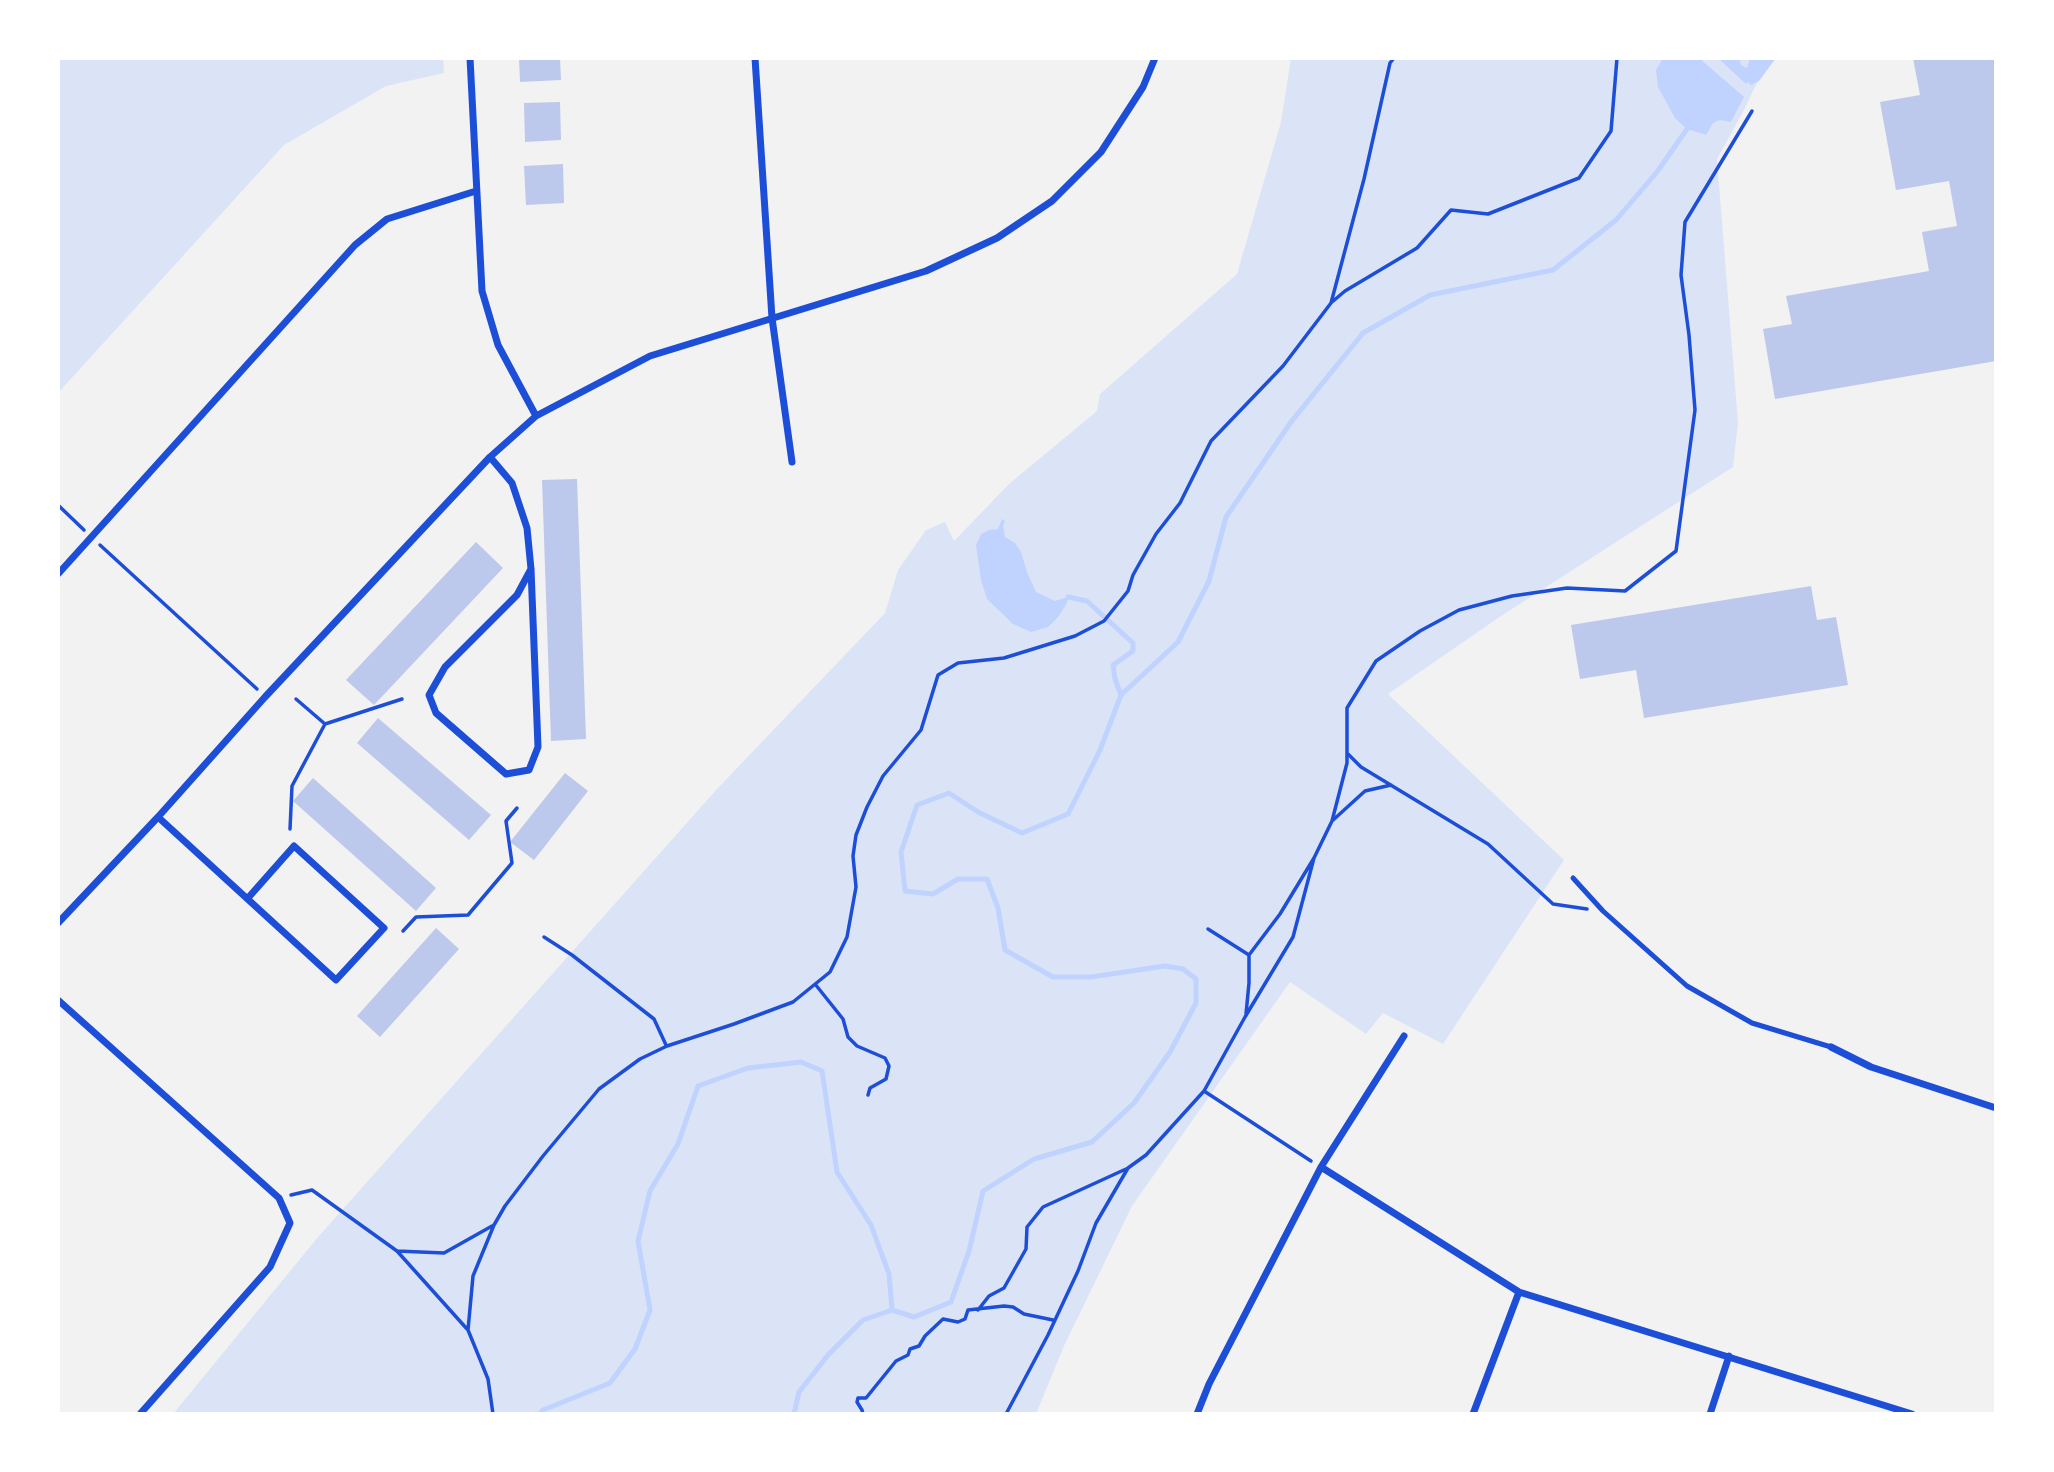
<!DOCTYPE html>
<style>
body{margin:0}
#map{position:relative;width:2054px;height:1472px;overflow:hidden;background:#f2f2f2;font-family:Merriweather,serif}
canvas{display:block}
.frame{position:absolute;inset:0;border:60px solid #fff;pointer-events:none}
</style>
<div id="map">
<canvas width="2054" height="1472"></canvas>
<div class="frame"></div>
</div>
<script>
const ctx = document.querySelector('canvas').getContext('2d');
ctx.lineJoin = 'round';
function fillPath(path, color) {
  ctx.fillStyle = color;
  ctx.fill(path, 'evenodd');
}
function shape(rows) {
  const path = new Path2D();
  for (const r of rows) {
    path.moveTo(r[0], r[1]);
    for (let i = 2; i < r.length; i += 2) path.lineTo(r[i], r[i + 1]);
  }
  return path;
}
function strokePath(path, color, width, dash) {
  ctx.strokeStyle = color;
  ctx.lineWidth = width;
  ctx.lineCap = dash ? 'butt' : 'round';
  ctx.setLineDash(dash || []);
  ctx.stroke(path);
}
fillPath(shape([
 [58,58,443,58,444,73,386,86,284,145,58,393],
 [1291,58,1769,58,1743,112,1717,159,1738,423,1733,467,1501,616,1388,694,1564,860,1443,1044,1383,1013,1366,1034,1290,982,1132,1206,1064,1346,1036,1414,173,1414,318,1237,717,789,885,613,898,570,926,530,945,522,954,541,1009,484,1097,411,1100,394,1237,274,1281,122]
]), '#dbe4f7');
fillPath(shape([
 [1663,58,1699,58,1744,97,1731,122,1720,120,1713,123,1706,135,1687,129,1675,118,1658,87,1656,70],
 [1718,58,1739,58,1741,65,1747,68,1750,58,1776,58,1759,81,1751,85,1748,82,1746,84],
 [1002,519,1005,521,1003,526,1005,537,1015,543,1021,552,1027,572,1036,592,1055,601,1068,597,1067,603,1058,617,1048,627,1031,632,1013,624,987,599,981,580,976,545,981,534,989,530,998,529]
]), '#bfd3fe');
strokePath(shape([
 [1068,597,1087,601,1133,643,1133,651,1113,665,1115,679,1121,695],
 [540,1414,543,1410,610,1383,635,1349,650,1310,638,1241,650,1191,678,1144,698,1086,748,1068,801,1062,822,1071,837,1172,871,1225,889,1274,892,1310,914,1317,951,1302,969,1251,983,1191,1034,1159,1092,1142,1134,1103,1170,1052,1196,1003,1196,979,1183,969,1165,966,1091,977,1053,977,1005,950,998,908,987,879,958,879,933,894,905,891,901,852,917,805,949,793,978,812,1022,833,1068,814,1100,750,1121,695,1178,642,1209,581,1226,517,1291,422,1363,333,1430,295,1553,270,1616,220,1657,172,1687,129],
 [794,1414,799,1392,828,1355,863,1320,892,1310]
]), '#bfd3fe', 5);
fillPath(shape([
 [519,58,560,58,561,80,520,82],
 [1913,58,1996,58,1996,361,1775,399,1763,329,1792,324,1786,296,1929,271,1922,232,1957,226,1949,181,1896,190,1880,102,1920,95],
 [560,102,561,140,525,142,524,103],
 [563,164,564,203,526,205,524,166],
 [577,479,586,739,551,741,542,480],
 [476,542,503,568,374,705,346,680],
 [1811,586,1817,620,1836,617,1848,685,1644,718,1636,670,1580,679,1571,625],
 [378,718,491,815,469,840,357,743],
 [565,773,588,791,534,860,510,842],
 [313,778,436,888,416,911,293,801],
 [436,928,459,949,380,1037,357,1016]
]), '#bdc9ec');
strokePath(shape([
 [1332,302,1345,291,1417,248,1451,210,1488,214,1579,178,1611,131,1617,58],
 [58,505,84,530],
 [100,545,257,689],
 [296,699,325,724,402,699],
 [1348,754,1361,767,1488,844,1553,904,1587,909],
 [1332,821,1347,763,1347,708,1376,661,1420,631,1459,610,1512,596,1567,588,1625,591,1676,551,1695,410,1689,335,1681,275,1685,222,1752,111],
 [290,829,292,786,325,724],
 [1208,929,1249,955],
 [403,931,416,917,468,915,512,863,506,821,517,808],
 [544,937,572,955,654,1019,666,1045],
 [815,984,843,1019,848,1037,857,1046,885,1058,889,1066,886,1079,870,1088,868,1095],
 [1246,1014,1249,983,1249,955,1280,914,1314,858,1332,821,1365,791,1391,785],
 [1204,1091,1311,1161],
 [291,1195,312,1190,397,1251,467,1329],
 [397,1251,444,1253,492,1226],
 [978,1310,989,1296,1004,1288,1026,1249,1027,1227,1043,1207,1126,1169],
 [493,1414,488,1379,468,1330,473,1276,494,1225,505,1206,543,1156,599,1089,640,1059,667,1046,734,1024,793,1002,830,972,847,937,856,887,853,856,856,835,867,807,883,776,921,730,938,675,958,663,1004,658,1075,636,1104,621,1128,591,1133,575,1156,534,1180,503,1211,441,1283,366,1331,303,1364,179,1390,63,1394,58],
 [863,1414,862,1410,857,1402,858,1398,866,1398,896,1361,908,1355,910,1349,919,1346,925,1336,943,1319,958,1322,965,1319,968,1310,1004,1306,1013,1307,1024,1314,1053,1320],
 [1006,1414,1048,1335,1078,1271,1096,1223,1128,1168,1146,1155,1204,1091,1245,1017,1293,937,1314,858]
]), '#1d4ed8', 3.5);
strokePath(shape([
 [1573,878,1603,911,1687,986,1752,1023,1831,1047]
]), '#1d4ed8', 5);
strokePath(shape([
 [470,58,482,291,498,345,536,416],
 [755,58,772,318,792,462],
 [490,457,512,483,527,528,531,569,538,747,529,770,506,774,436,713,429,695,445,667,517,595,531,569],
 [58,574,355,245,387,219,476,191],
 [158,817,336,980,384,928,294,846,248,898],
 [58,923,158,817,265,697,490,457,536,416,650,356,926,271,997,238,1052,201,1101,152,1143,87,1155,58],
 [58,1000,279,1198,290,1223,270,1267,140,1414],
 [1831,1047,1871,1067,1996,1108],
 [1321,1167,1519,1292,1912,1414],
 [1197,1414,1209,1384,1321,1167,1404,1036],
 [1473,1414,1519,1292],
 [1710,1414,1729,1356]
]), '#1d4ed8', 7);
</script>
